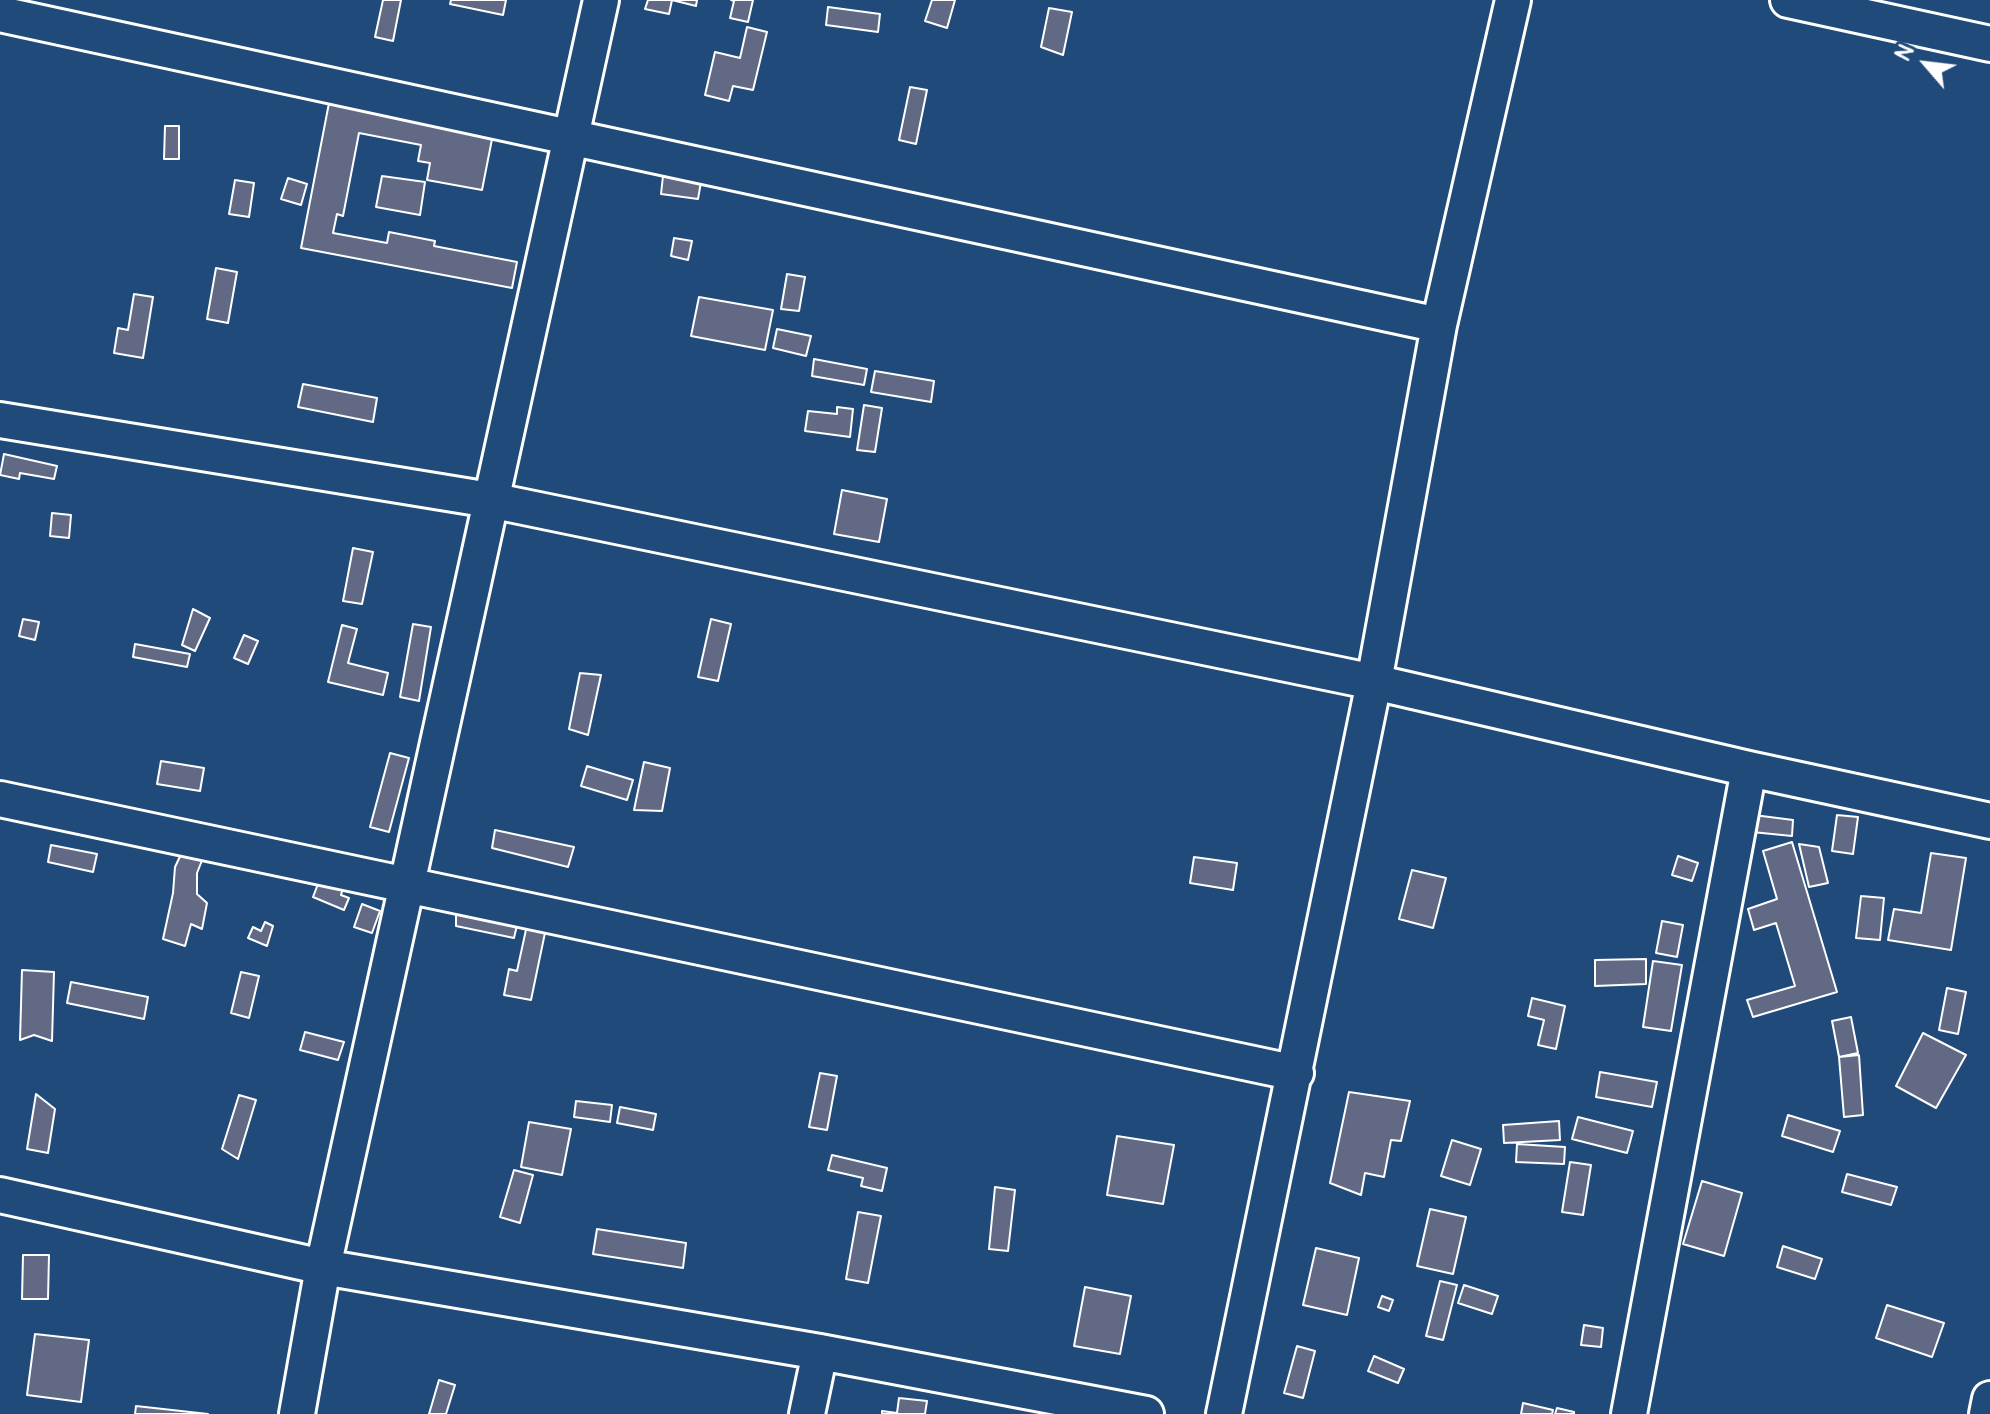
<!DOCTYPE html>
<style>
body{margin:0}
#map{position:relative;width:1990px;height:1414px;overflow:hidden;background:#1f4a7a;font-family:Pangolin,sans-serif}
canvas{display:block}
.north{position:absolute;left:1886px;top:24px;width:80px;height:80px;-webkit-text-stroke:6px #1f4a7a;paint-order:stroke;rotate:298deg;font-size:22px;font-weight:700;line-height:32px;text-align:center;color:#fff}
.north::after{content:'';display:block;margin:auto;width:28px;height:36px;background:#fff;clip-path:polygon(50% 0,100% 100%,50% 72%,0 100%)}
</style>
<div id="map">
<canvas width="1990" height="1414"></canvas>
<div class="north">N</div>
</div>
<script>
const ctx = document.querySelector('canvas').getContext('2d');
ctx.lineJoin = 'round';
function fillPath(path, color) {
  ctx.fillStyle = color;
  ctx.fill(path, 'evenodd');
}
function shape(rows) {
  const path = new Path2D();
  for (const r of rows) {
    path.moveTo(r[0], r[1]);
    for (let i = 2; i < r.length; i += 2) path.lineTo(r[i], r[i + 1]);
  }
  return path;
}
function strokePath(path, color, width, dash) {
  ctx.strokeStyle = color;
  ctx.lineWidth = width;
  ctx.lineCap = dash ? 'butt' : 'round';
  ctx.setLineDash(dash || []);
  ctx.stroke(path);
}
const building = shape([
 [383,0,401,0,393,41,375,37,383,0],
 [451,0,506,0,503,15,450,4,451,0],
 [648,0,697,0,696,6,672,0,669,14,645,9,648,0],
 [731,0,753,0,748,22,730,18,734,1,731,0],
 [932,0,955,0,947,28,925,21,932,0],
 [828,7,880,14,878,32,826,25,828,7],
 [1049,8,1072,12,1063,55,1041,47,1049,8],
 [747,27,767,32,753,90,733,86,729,101,705,95,715,52,740,58,747,27],
 [910,87,927,90,916,144,899,140,910,87],
 [329,103,493,134,482,190,427,180,430,163,418,161,421,145,359,133,343,216,337,214,333,233,387,243,389,232,435,241,434,246,517,262,512,288,301,248,329,103],
 [165,126,179,126,179,159,164,159,165,126],
 [382,176,425,182,420,215,376,207,382,176],
 [663,176,701,182,698,199,661,194,663,176],
 [288,178,307,184,301,205,281,199,288,178],
 [235,180,254,183,249,217,229,214,235,180],
 [674,238,692,241,688,260,671,256,674,238],
 [216,268,237,272,228,323,207,319,216,268],
 [787,274,805,277,799,311,781,309,787,274],
 [134,294,153,297,143,358,114,353,118,328,128,330,134,294],
 [699,297,773,310,765,350,691,336,699,297],
 [777,329,811,336,806,356,773,348,777,329],
 [814,359,867,369,864,385,812,376,814,359],
 [875,371,934,381,931,402,871,392,875,371],
 [303,384,377,398,373,422,298,407,303,384],
 [864,405,882,408,875,452,857,450,864,405],
 [837,407,853,409,850,437,805,431,808,411,837,414,837,407],
 [4,454,57,466,54,479,20,473,19,479,0,475,4,454],
 [842,490,887,499,879,542,834,534,842,490],
 [52,513,71,515,69,538,50,536,52,513],
 [353,548,373,552,362,604,343,601,353,548],
 [193,609,210,618,195,651,182,645,193,609],
 [23,619,39,622,35,640,19,636,23,619],
 [711,619,731,624,718,681,698,677,711,619],
 [413,624,431,627,419,701,400,697,413,624],
 [342,625,357,629,348,663,388,673,383,695,328,682,342,625],
 [244,635,258,641,248,664,234,658,244,635],
 [135,644,190,654,187,667,133,657,135,644],
 [580,673,601,675,588,735,569,729,580,673],
 [390,753,409,758,389,832,370,827,390,753],
 [161,761,204,768,200,791,157,784,161,761],
 [644,762,670,768,662,811,634,810,644,762],
 [587,766,633,780,627,800,581,786,587,766],
 [1754,815,1793,820,1792,836,1752,832,1754,815],
 [1837,815,1858,817,1853,854,1832,851,1837,815],
 [495,830,574,847,568,867,492,848,495,830],
 [1792,842,1837,992,1753,1017,1747,1000,1795,986,1776,923,1754,930,1748,909,1777,899,1763,851,1792,842],
 [1799,844,1819,847,1828,883,1809,887,1799,844],
 [51,845,97,854,93,872,48,862,51,845],
 [184,848,205,853,197,873,197,894,207,903,202,929,191,924,185,946,163,939,173,893,175,867,184,848],
 [1931,853,1966,858,1951,950,1888,940,1894,909,1921,913,1931,853],
 [1678,856,1698,863,1692,881,1672,875,1678,856],
 [1194,857,1237,863,1233,890,1190,883,1194,857],
 [1412,870,1446,878,1433,928,1399,919,1412,870],
 [321,876,344,885,341,895,349,898,344,910,313,897,321,876],
 [1861,896,1884,898,1880,940,1856,938,1861,896],
 [362,904,380,911,372,933,354,927,362,904],
 [456,905,518,921,514,938,456,926,456,905],
 [1662,921,1683,925,1677,957,1656,953,1662,921],
 [265,922,273,926,267,946,248,938,253,927,261,931,265,922],
 [527,925,546,928,531,1000,504,995,509,969,517,971,527,925],
 [1646,959,1646,984,1595,986,1595,960,1646,959],
 [1653,961,1682,965,1671,1031,1643,1027,1653,961],
 [22,970,54,972,52,1041,34,1035,20,1040,22,970],
 [241,972,259,976,249,1018,231,1013,241,972],
 [71,982,148,997,144,1019,67,1003,71,982],
 [1947,988,1966,992,1958,1034,1939,1030,1947,988],
 [1532,998,1565,1006,1556,1049,1538,1045,1544,1020,1528,1016,1532,998],
 [1851,1017,1858,1053,1839,1057,1832,1021,1851,1017],
 [305,1032,344,1042,338,1060,300,1050,305,1032],
 [1923,1033,1966,1055,1936,1108,1896,1086,1923,1033],
 [1859,1055,1863,1115,1844,1117,1839,1057,1859,1055],
 [1600,1072,1657,1082,1652,1107,1596,1097,1600,1072],
 [820,1073,837,1076,827,1130,809,1127,820,1073],
 [1349,1092,1410,1101,1401,1141,1391,1140,1384,1177,1365,1173,1361,1195,1330,1183,1349,1092],
 [36,1094,55,1109,48,1153,27,1149,36,1094],
 [239,1095,256,1100,238,1159,222,1149,239,1095],
 [576,1101,612,1105,610,1122,574,1117,576,1101],
 [620,1107,656,1114,653,1130,617,1123,620,1107],
 [1788,1115,1840,1131,1833,1152,1782,1136,1788,1115],
 [1578,1117,1633,1131,1627,1153,1572,1139,1578,1117],
 [1559,1121,1560,1140,1504,1143,1503,1125,1559,1121],
 [529,1122,571,1129,562,1175,521,1167,529,1122],
 [1117,1136,1174,1145,1163,1204,1107,1195,1117,1136],
 [1452,1140,1481,1149,1470,1185,1441,1176,1452,1140],
 [1517,1144,1565,1147,1564,1164,1516,1162,1517,1144],
 [832,1155,887,1168,882,1191,861,1186,863,1178,828,1170,832,1155],
 [1570,1162,1591,1165,1583,1215,1562,1212,1570,1162],
 [514,1170,533,1175,520,1223,500,1217,514,1170],
 [1847,1174,1897,1187,1891,1205,1842,1192,1847,1174],
 [1702,1181,1742,1193,1724,1256,1683,1244,1702,1181],
 [995,1187,1015,1190,1008,1251,989,1249,995,1187],
 [1430,1209,1466,1217,1453,1274,1417,1266,1430,1209],
 [858,1212,881,1216,868,1283,846,1279,858,1212],
 [597,1229,686,1243,683,1268,593,1254,597,1229],
 [1783,1246,1822,1259,1815,1279,1777,1267,1783,1246],
 [1316,1248,1359,1258,1347,1315,1303,1305,1316,1248],
 [23,1255,49,1255,48,1299,22,1299,23,1255],
 [1440,1281,1457,1285,1443,1340,1426,1336,1440,1281],
 [1464,1285,1498,1296,1492,1314,1458,1303,1464,1285],
 [1085,1287,1131,1296,1120,1354,1074,1346,1085,1287],
 [1382,1296,1393,1300,1389,1311,1378,1307,1382,1296],
 [1887,1305,1944,1323,1932,1357,1876,1338,1887,1305],
 [1584,1325,1603,1328,1601,1347,1581,1345,1584,1325],
 [35,1334,89,1340,81,1402,27,1395,35,1334],
 [1297,1346,1315,1351,1303,1398,1284,1393,1297,1346],
 [1374,1356,1404,1369,1398,1383,1368,1371,1374,1356],
 [439,1380,455,1385,446,1414,429,1414,439,1380],
 [899,1398,927,1401,925,1414,882,1414,882,1411,897,1413,899,1398],
 [1523,1403,1553,1410,1552,1414,1521,1414,1523,1403],
 [136,1406,208,1414,135,1414,136,1406],
 [1557,1408,1574,1412,1574,1414,1555,1414,1557,1408]
]);
fillPath(building, '#616985');
strokePath(building, '#fff', 2);
const street = shape([
 [1788,0,1990,44],
 [0,14,1439,325],
 [0,420,490,500,1374,682,1749,769,1990,821],
 [0,799,1296,1073],
 [0,1195,323,1267,820,1352,1146,1414],
 [297,1414,323,1267,601,0],
 [807,1414,820,1352],
 [1224,1414,1374,682,1439,325,1513,0],
 [1629,1414,1749,769],
 [1987,1414,1990,1399]
]);
strokePath(street, '#fff', 40);
strokePath(street, '#1f4a7a', 34);
</script>
